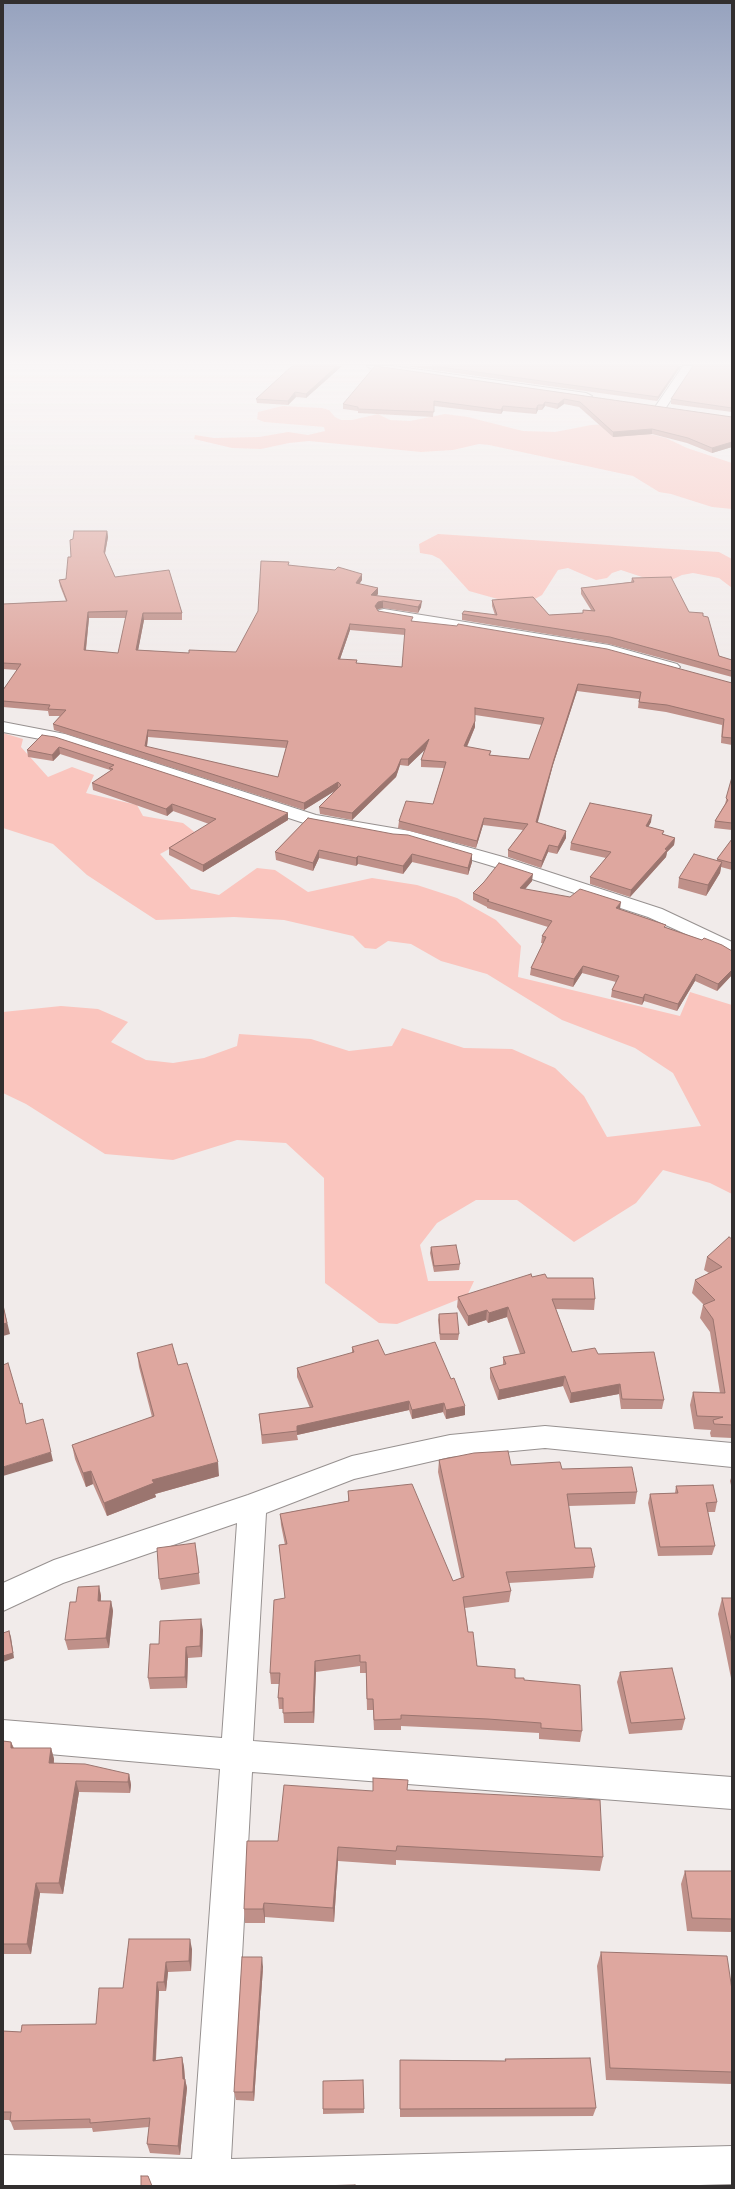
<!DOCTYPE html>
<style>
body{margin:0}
#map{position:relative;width:735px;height:2189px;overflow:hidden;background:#f1ebea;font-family:"Golos Text",sans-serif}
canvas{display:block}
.frame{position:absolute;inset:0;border:4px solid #322f2f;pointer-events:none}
</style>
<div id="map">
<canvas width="735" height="2189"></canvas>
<div class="frame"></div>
</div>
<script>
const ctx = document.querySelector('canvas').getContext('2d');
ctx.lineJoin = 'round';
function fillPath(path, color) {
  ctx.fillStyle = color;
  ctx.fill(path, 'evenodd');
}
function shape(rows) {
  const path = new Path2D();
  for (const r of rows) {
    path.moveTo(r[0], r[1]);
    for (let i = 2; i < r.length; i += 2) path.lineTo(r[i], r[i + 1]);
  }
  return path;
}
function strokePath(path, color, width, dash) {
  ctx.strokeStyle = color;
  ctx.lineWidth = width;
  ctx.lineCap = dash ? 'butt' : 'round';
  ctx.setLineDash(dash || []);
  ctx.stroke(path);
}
fillPath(shape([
 [282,406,322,408,329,410,335,417,341,420,352,420,378,414,390,420,410,421,445,414,468,417,523,431,555,432,591,425,611,424,666,438,687,448,732,463,732,509,712,507,671,494,659,492,633,476,489,445,479,444,453,450,421,452,309,441,289,443,261,449,232,448,194,439,195,435,214,438,259,437,288,432,308,435,325,431,324,427,264,422,257,419,258,412],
 [438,534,719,552,732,559,732,588,719,578,693,573,682,575,667,582,654,581,621,570,612,573,607,578,596,580,568,568,558,570,542,595,535,599,512,603,469,591,440,559,432,555,420,553,419,544],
 [3,733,23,739,21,747,48,777,72,767,94,775,86,793,137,805,143,816,183,823,197,834,160,854,191,889,219,895,257,868,275,870,308,892,372,878,417,885,457,898,496,920,521,946,518,977,680,1016,690,992,732,1005,732,1194,710,1183,663,1170,636,1203,574,1242,517,1200,476,1200,437,1223,420,1245,428,1281,474,1281,467,1296,397,1324,379,1323,325,1283,324,1178,286,1143,237,1140,173,1160,105,1154,26,1104,3,1093,3,1012,61,1006,98,1009,128,1022,111,1042,146,1060,173,1063,204,1058,237,1046,239,1034,311,1039,349,1051,392,1046,402,1028,464,1048,512,1049,555,1068,584,1096,607,1137,701,1126,673,1073,635,1048,562,1020,487,974,441,961,411,944,388,941,376,949,365,948,353,936,284,920,234,917,156,920,87,875,53,844,3,828]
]), '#fac5be');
const minor = shape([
 [367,366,392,366,586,393,592,396,586,399,372,369,367,366],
 [683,366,693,366,665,409,657,409,655,407,683,366],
 [384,609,609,645,677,664,680,667,677,670,672,672,607,654,557,645,379,616,377,613,379,610,384,609],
 [3,722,65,734,316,815,410,831,503,857,662,909,732,942,732,955,648,917,489,865,408,841,307,824,56,742,3,732,3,722],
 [545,1426,732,1443,732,1467,545,1448,450,1457,354,1479,266,1513,253,1741,732,1777,732,1809,252,1772,231,2159,732,2146,732,2184,667,2186,3,2186,3,2155,192,2159,220,1769,3,1750,3,1720,222,1738,237,1523,63,1583,3,1611,3,1583,54,1560,248,1495,352,1456,450,1435,545,1426]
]);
strokePath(minor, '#979190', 2);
fillPath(minor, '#fff');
fillPath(shape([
 [292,366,342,366,306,398,296,397,288,405,257,403,256,399],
 [375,366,732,417,732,447,712,453,687,443,652,434,613,437,579,407,564,404,557,409,545,406,542,410,538,410,536,414,503,411,501,414,434,406,433,417,358,413,358,411,343,409,343,404],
 [405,366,681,366,657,401],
 [732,366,732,412,671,404,671,399],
 [107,531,108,537,105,554,115,577,182,613,182,620,144,620,138,650,189,653,236,652,289,565,362,580,359,584,378,588,378,594,376,596,421,607,418,613,383,608,378,609,377,610,378,611,413,621,732,683,732,745,721,743,722,725,666,712,638,708,639,699,577,691,553,765,537,823,566,838,557,854,548,852,541,868,508,857,508,850,523,830,483,825,476,848,398,828,399,821,433,804,444,768,421,767,421,760,425,749,408,766,400,765,396,777,352,820,320,814,319,807,336,790,304,810,54,730,53,724,60,716,49,716,48,711,3,707,3,690,17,670,3,669,3,604,66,601,60,586,59,580,66,579,71,557,73,539],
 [89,618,126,618,118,653,86,650],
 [350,630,405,635,402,667,357,663,340,659],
 [475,715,542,725,529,759,490,755,491,751,467,747,475,727],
 [148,737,286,748,278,777,147,747],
 [632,578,689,612,703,616,719,656,732,660,732,677,609,644,462,620,462,614,495,615,492,606,492,600,549,615,583,613,583,610,591,610,581,594,581,588,631,582],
 [42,735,288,820,203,872,169,855,169,848,209,824,173,811,167,816,93,790,92,783,110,771,110,770,60,754,53,761,28,757,27,750],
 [732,777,732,830,714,828,715,821,725,804],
 [308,818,472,854,472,862,468,875,412,862,403,874,358,864,356,866,319,858,313,871,276,860,275,852],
 [651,822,648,827,664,831,663,834,675,838,674,845,667,852,666,857,630,897,590,884,590,877,606,858,570,850,571,843],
 [732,839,732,870,721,867,720,873,706,896,678,888,679,878,717,861,717,859],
 [532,881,525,889,620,909,666,925,665,927,732,951,732,975,717,991,695,981,677,1011,644,1001,642,1005,611,997,612,990,616,982,582,973,573,987,530,975,531,968,543,943,541,943,542,936,548,927,487,908,487,907,473,900,473,893,484,882],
 [732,1239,732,1438,711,1437,710,1433,711,1430,694,1429,690,1405,693,1392,720,1393,710,1332,700,1318,703,1305,704,1305,692,1293,695,1280,709,1273,704,1270,707,1257],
 [431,1247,460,1264,459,1270,434,1272,430,1253],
 [532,1277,547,1278,595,1299,594,1310,556,1309,572,1352,598,1354,664,1400,662,1409,621,1409,619,1394,570,1403,563,1386,498,1400,490,1378,490,1368,503,1365,503,1357,520,1354,507,1317,488,1323,486,1320,468,1326,457,1307,458,1297],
 [439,1314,459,1334,458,1340,440,1340,438,1320],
 [352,1347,385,1355,465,1415,446,1419,443,1412,412,1419,409,1410,297,1435,298,1440,262,1444,259,1414,310,1408,297,1377,297,1368,352,1353],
 [137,1353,178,1365,219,1476,155,1494,156,1497,107,1516,93,1484,86,1487,75,1459,72,1445,152,1417,139,1367],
 [439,1460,511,1465,562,1469,637,1492,635,1504,568,1506,575,1548,595,1567,593,1578,509,1583,511,1591,509,1602,465,1608,468,1632,477,1666,524,1680,582,1731,580,1742,539,1739,539,1733,487,1730,401,1726,401,1730,374,1730,373,1710,367,1710,366,1673,360,1673,360,1666,316,1672,314,1723,284,1723,283,1709,279,1709,278,1698,279,1684,271,1684,270,1673,285,1598,279,1545,285,1545,281,1525,280,1514,348,1501,348,1491,453,1581,461,1578,438,1472],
 [732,1475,732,1489,730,1481],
 [676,1486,717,1502,715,1512,708,1512,715,1546,712,1555,658,1556,648,1503,650,1494,675,1493],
 [197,1554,200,1584,161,1590,159,1579],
 [99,1586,101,1596,101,1601,111,1601,113,1611,109,1648,68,1650,65,1640,76,1602],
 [722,1598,732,1598,732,1683,718,1614],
 [203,1630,202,1657,188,1658,187,1688,150,1689,148,1678,159,1644],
 [620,1672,685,1719,682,1730,629,1734,617,1682],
 [3,1741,11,1742,14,1748,51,1748,54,1759,54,1763,129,1774,131,1785,130,1793,79,1792,63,1894,40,1893,31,1954,3,1954],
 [408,1790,603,1857,600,1871,396,1860,396,1865,338,1861,334,1922,265,1917,265,1923,245,1923,244,1909,278,1841,373,1791],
 [685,1871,732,1871,732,1932,687,1931,681,1884],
 [129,1939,192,1949,191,1971,168,1972,166,1991,159,1991,156,2060,182,2057,184,2067,185,2079,187,2088,180,2155,150,2153,147,2144,149,2127,93,2132,92,2128,14,2130,10,2120,3,2120,3,2031,21,2032,96,2024,123,1988],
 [601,1952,732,1990,732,2084,606,2080,597,1966],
 [263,1967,254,2101,236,2100,234,2092],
 [505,2059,596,2108,593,2116,400,2117,400,2060,505,2061],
 [363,2080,364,2113,323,2114,323,2109]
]), '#bf9089');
fillPath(shape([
 [337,366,342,366,306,398,306,394],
 [679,366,681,366,657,401,658,397],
 [295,392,296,397,288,405,288,401],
 [564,399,564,404,557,409,558,404],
 [545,402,545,406,542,410,543,405],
 [538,405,538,410,536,414,536,409],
 [503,406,503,411,501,414,501,410],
 [652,429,652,434,613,437,613,432],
 [732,442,732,447,712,453,712,448],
 [107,531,108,537,104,558,104,552],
 [362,574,362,580,356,589,356,583],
 [378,588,378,594,371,601,371,595],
 [383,601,383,608,378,609,375,612,375,606,378,602],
 [422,601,421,607,418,613,418,607],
 [88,612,89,618,85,657,84,650],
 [143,613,144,620,137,656,136,650],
 [350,624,350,630,338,665,338,659],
 [578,684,577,691,553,765,536,829,536,822,554,759],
 [475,721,475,727,464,753,464,746],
 [148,730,148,737,146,753,145,746],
 [429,739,429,746,408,766,408,759],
 [59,747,60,754,53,761,52,755],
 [401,759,400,765,396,777,352,820,352,813],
 [338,782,338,789,304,810,304,803],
 [172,804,173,811,167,816,166,809],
 [288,813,288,820,203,872,203,865],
 [652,815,651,822,645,833,646,826],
 [484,818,483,825,476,848,477,841],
 [566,831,566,838,557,854,558,847],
 [675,838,674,845,667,852,666,857,630,897,631,890],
 [549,845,548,852,541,868,542,861],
 [319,850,319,858,313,871,313,863],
 [412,854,412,862,403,874,403,866],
 [472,854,472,862,468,875,468,868],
 [358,856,358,864,356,866,356,858],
 [722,862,720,873,706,896,708,885],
 [533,874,532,881,520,895,520,888],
 [621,902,620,909,616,908],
 [583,966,582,973,573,987,574,979],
 [732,970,732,975,717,991,718,984],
 [696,974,695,981,677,1011,678,1004],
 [645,994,644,1001,642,1005,643,998],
 [3,1305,10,1334,3,1336],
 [508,1307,507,1317,488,1323,489,1313],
 [487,1310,486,1320,468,1326,468,1316],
 [565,1376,563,1386,498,1400,499,1390],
 [620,1384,619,1394,570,1403,571,1393],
 [409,1401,409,1410,297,1435,297,1426],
 [444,1403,443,1412,412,1419,412,1410],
 [465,1406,465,1415,446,1419,446,1410],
 [51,1452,53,1461,3,1476,3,1467],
 [218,1462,219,1476,155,1494,156,1497,107,1516,104,1503,152,1480],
 [91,1471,93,1484,86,1487,83,1473],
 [99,1586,101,1596,100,1611,98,1601],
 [111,1601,113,1611,109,1648,106,1638],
 [201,1619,203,1630,202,1657,200,1646],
 [9,1631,11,1637,14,1658,3,1662,3,1656],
 [186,1647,188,1658,187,1688,185,1677],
 [315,1661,316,1672,314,1723,313,1712],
 [11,1742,15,1753,11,1748],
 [51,1748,54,1759,52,1774,49,1763],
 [129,1774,131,1785,130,1793,128,1782],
 [76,1781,79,1792,63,1894,59,1883],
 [338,1847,338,1861,334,1922,333,1908],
 [36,1883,40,1893,31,1954,27,1944],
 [264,1903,265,1917,265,1923,263,1909],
 [190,1939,192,1949,191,1971,189,1961],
 [262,1957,263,1967,254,2101,253,2092],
 [166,1962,168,1972,166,1991,164,1982],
 [157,1982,159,1991,155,2070,153,2061],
 [182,2057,184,2067,185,2081,185,2079,187,2088,180,2155,178,2146,183,2079]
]), '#9b756f');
const building = shape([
 [292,366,337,366,306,394,295,392,288,401,256,399,292,366],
 [375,366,732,417,732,442,712,448,688,438,652,429,613,432,580,402,564,399,558,404,545,402,543,405,538,405,536,409,503,406,501,410,434,401,434,412,358,409,358,407,343,404,375,366],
 [433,366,679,366,658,397,433,366],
 [693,366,732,366,732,408,671,399,693,366],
 [74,531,107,531,104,552,115,577,169,570,182,613,143,613,136,650,189,653,189,650,236,652,258,611,261,561,289,562,288,565,335,570,338,567,362,574,356,583,378,588,371,595,422,601,418,607,383,601,378,602,375,606,378,611,413,617,411,621,457,626,458,624,607,649,732,683,732,738,722,737,724,719,667,705,639,702,641,692,578,684,554,759,536,822,566,831,558,847,549,845,542,861,508,850,528,824,484,818,477,841,399,821,406,801,433,804,446,762,421,760,429,739,408,759,401,759,396,771,352,813,319,807,341,785,338,782,304,803,53,724,66,710,48,709,50,705,3,701,3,690,21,664,3,663,3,604,67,601,59,580,66,579,68,557,71,557,70,540,73,539,74,531],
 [127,611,118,653,84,650,88,612,127,611],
 [350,624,405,629,402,667,356,663,357,660,338,659,350,624],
 [475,708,544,718,529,759,489,755,491,751,464,746,475,721,475,708],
 [148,730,288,741,278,777,145,746,148,730],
 [671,577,689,612,703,613,703,616,708,617,719,656,732,660,732,671,610,637,462,614,464,611,497,615,492,600,533,597,549,615,583,613,583,610,595,611,581,588,634,582,632,578,671,577],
 [42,735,55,737,288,813,203,865,169,848,216,819,172,804,166,809,92,783,113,769,109,768,114,765,59,747,52,755,27,750,42,735],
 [732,777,732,823,715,821,728,800,726,798,732,777],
 [590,803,652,815,646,826,664,831,662,834,675,838,665,849,667,850,631,890,590,877,611,852,571,843,590,803],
 [308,818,393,834,408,835,472,854,468,868,412,854,403,866,358,856,356,858,319,850,313,863,275,852,308,818],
 [732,839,732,863,717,859,732,839],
 [694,854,722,862,708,885,679,878,694,854],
 [499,863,533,874,520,888,570,897,580,889,621,902,616,908,666,925,664,927,702,940,704,938,722,945,732,951,732,970,718,984,696,974,678,1004,645,994,643,998,612,990,619,976,583,966,574,979,531,968,546,937,542,936,552,921,487,901,489,900,473,893,484,882,499,863],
 [729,1237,732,1239,732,1425,714,1424,713,1420,723,1417,697,1416,693,1392,725,1393,713,1319,703,1305,715,1300,695,1280,722,1267,707,1257,729,1237],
 [456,1245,460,1264,434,1266,431,1247,456,1245],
 [531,1274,532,1277,545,1274,547,1278,593,1278,595,1299,552,1299,572,1352,595,1348,598,1354,654,1352,664,1400,622,1399,620,1384,571,1393,565,1376,499,1390,490,1368,506,1364,503,1357,525,1353,508,1307,489,1313,487,1310,468,1316,458,1297,531,1274],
 [3,1305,7,1323,3,1324,3,1305],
 [457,1313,459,1334,440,1334,439,1314,457,1313],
 [378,1340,385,1355,435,1342,451,1379,454,1378,465,1406,446,1410,444,1403,412,1410,409,1401,297,1426,297,1431,262,1435,259,1414,313,1407,297,1368,354,1352,352,1347,378,1340],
 [172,1344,178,1365,187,1363,218,1462,152,1480,154,1483,104,1503,91,1471,83,1473,72,1445,154,1416,137,1353,172,1344],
 [8,1363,20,1404,22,1403,26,1424,43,1419,51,1452,3,1467,3,1365,8,1363],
 [508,1451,511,1465,560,1462,562,1469,632,1467,637,1492,567,1494,575,1548,591,1548,595,1567,506,1572,511,1591,463,1597,468,1632,473,1632,477,1666,515,1669,515,1678,524,1678,524,1680,580,1685,582,1731,541,1728,541,1723,488,1719,401,1715,401,1719,374,1720,373,1699,367,1699,366,1662,360,1662,360,1655,315,1661,313,1712,283,1713,283,1698,278,1698,280,1673,270,1673,274,1600,285,1598,279,1545,287,1544,280,1514,349,1501,348,1491,412,1484,453,1581,464,1577,439,1460,474,1453,508,1451],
 [713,1485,717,1502,706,1503,715,1546,660,1547,650,1494,678,1493,676,1486,713,1485],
 [195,1543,199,1573,159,1579,157,1548,195,1543],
 [99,1586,98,1601,111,1601,106,1638,65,1640,70,1602,76,1602,78,1587,99,1586],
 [722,1598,732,1598,732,1644,722,1598],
 [201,1619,200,1646,186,1647,185,1677,148,1678,150,1644,159,1644,160,1621,201,1619],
 [9,1631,13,1653,3,1656,3,1633,9,1631],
 [672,1668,685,1719,631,1723,620,1672,672,1668],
 [3,1741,11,1742,11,1748,51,1748,49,1763,85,1764,129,1774,128,1782,76,1781,59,1883,36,1883,27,1944,3,1944,3,1741],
 [373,1778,408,1780,407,1790,600,1800,603,1857,397,1846,396,1851,338,1847,333,1908,264,1903,263,1909,244,1909,247,1841,278,1841,284,1785,373,1791,373,1778],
 [685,1871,732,1871,732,1919,692,1918,685,1871],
 [129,1939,190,1939,189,1961,166,1962,164,1982,157,1982,153,2061,182,2057,183,2079,185,2079,178,2146,147,2144,150,2118,90,2123,90,2119,10,2121,11,2112,3,2112,3,2031,21,2032,22,2025,96,2024,99,1988,123,1988,129,1939],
 [601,1952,727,1956,732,1990,732,2072,610,2068,601,1952],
 [242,1957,262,1957,253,2092,234,2092,242,1957],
 [590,2058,596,2108,400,2109,400,2060,506,2061,505,2059,590,2058],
 [363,2080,364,2109,323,2109,323,2081,363,2080],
 [141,2176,148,2176,152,2186,141,2186,141,2176],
 [355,2185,355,2186,317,2186,355,2185]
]);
fillPath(building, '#dea79f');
strokePath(building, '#9b756f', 1);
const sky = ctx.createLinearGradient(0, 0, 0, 672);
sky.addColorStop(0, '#96a2be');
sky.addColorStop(0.54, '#f9f6f6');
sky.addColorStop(1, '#f9f6f600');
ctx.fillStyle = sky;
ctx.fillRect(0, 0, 735, 672);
</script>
